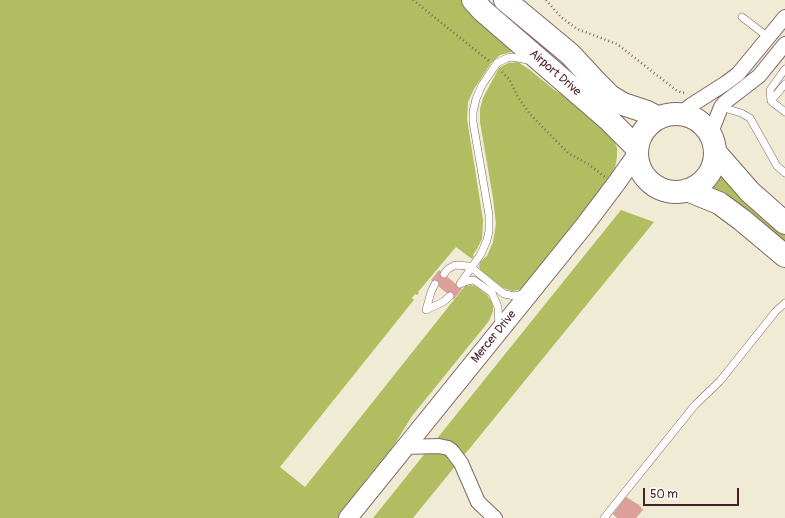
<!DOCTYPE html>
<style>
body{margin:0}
#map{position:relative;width:785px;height:518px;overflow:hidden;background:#f0ebd4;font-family:Pangolin,sans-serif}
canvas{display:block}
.scale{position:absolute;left:643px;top:488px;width:96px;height:18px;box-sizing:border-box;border:2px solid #4a1f2b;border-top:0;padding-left:5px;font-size:12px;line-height:14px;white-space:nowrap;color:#4a1f2b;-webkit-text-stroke:3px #fff;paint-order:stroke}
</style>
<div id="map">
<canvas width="785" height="518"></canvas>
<div class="scale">50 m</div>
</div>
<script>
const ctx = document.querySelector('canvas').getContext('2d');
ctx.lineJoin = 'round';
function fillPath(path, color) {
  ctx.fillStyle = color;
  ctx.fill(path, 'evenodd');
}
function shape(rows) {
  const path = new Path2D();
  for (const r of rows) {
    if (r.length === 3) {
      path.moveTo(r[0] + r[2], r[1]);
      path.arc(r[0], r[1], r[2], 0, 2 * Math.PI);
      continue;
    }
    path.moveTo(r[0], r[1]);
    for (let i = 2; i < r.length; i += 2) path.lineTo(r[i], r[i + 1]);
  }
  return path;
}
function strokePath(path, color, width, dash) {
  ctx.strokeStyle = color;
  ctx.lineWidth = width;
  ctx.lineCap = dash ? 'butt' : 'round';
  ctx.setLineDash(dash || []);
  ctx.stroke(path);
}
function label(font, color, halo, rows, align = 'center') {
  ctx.font = font + ' Pangolin,sans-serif';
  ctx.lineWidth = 3;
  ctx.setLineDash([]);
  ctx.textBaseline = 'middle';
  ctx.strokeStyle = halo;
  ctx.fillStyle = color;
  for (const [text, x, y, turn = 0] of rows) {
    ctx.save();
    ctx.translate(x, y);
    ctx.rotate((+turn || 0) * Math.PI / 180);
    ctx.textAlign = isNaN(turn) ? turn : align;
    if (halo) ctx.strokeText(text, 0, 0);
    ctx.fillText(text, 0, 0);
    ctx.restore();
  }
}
fillPath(shape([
 [0,0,462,0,514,51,500,55,491,63,474,89,468,102,467,119,483,220,482,239,477,249,473,255,474,256,472,259,456,247,418,292,419,293,417,295,415,294,412,298,414,300,413,301,280,467,305,487,465,286,471,285,475,286,487,295,492,302,493,307,493,311,489,321,412,416,388,455,370,475,366,479,368,482,340,518,0,518],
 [518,62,530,70,553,89,580,106,614,140,617,148,617,157,615,168,603,188,523,287,519,290,512,291,503,288,481,272,479,267,480,262,487,256,493,242,496,224,493,198,480,122,480,109,483,98,499,68,508,63],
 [721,176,785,234,785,246,710,188],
 [621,210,654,222,413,518,373,518]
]), '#b0bd60');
fillPath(shape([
 [439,270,462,289,454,299,431,280],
 [626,497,639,505,643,510,636,518,617,518,613,514]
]), '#dc9f9a');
const service = shape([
 [742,17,768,37],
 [785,69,770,90,771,101,785,112],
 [771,101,785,84],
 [721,107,741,113,750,118,777,166,785,173],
 [444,274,448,269,455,265,468,266,472,268,504,294,515,296,524,294],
 [435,284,431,292,426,310,443,302,450,296],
 [460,284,481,254,487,240,489,231,489,215,473,122,473,112,476,99,482,85,497,63,507,58,512,57,528,60],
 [460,284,467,281,474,280,492,293,498,307,499,325],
 [604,518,695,405,720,381,776,311,785,303]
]);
const minor = shape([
 [680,115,690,106,726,83,738,74,785,17],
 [710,135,721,107,724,103,759,76,785,44],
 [405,447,439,446,448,448,452,451,461,463,478,502,495,518]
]);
const tertiary = shape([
 [348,518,584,226,615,185,637,154]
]);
const primary = shape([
 [473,0,483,11,609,120,637,148],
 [505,0,570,54,596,82,610,96,623,104,647,112,659,118],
 [676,153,39],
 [715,152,750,192,785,223],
 [687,190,719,203,742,220,785,256]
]);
strokePath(service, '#846666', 8);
strokePath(minor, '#846666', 16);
strokePath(tertiary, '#846666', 20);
strokePath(primary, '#846666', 24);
strokePath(shape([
 [413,0,489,61],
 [546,0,561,17,577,29,617,44,676,90,682,93,687,92],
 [502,72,509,79,518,97,530,114,568,153,588,164,605,177]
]), '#846666', 2.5, [1, 3]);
strokePath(service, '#fff', 7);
strokePath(minor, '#fff', 14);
strokePath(tertiary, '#fff', 18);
strokePath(primary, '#fff', 22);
label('12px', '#4a1f2b', '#fff', [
 ["Airport Drive",555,73,41],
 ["Mercer Drive",494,337,-51]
]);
</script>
